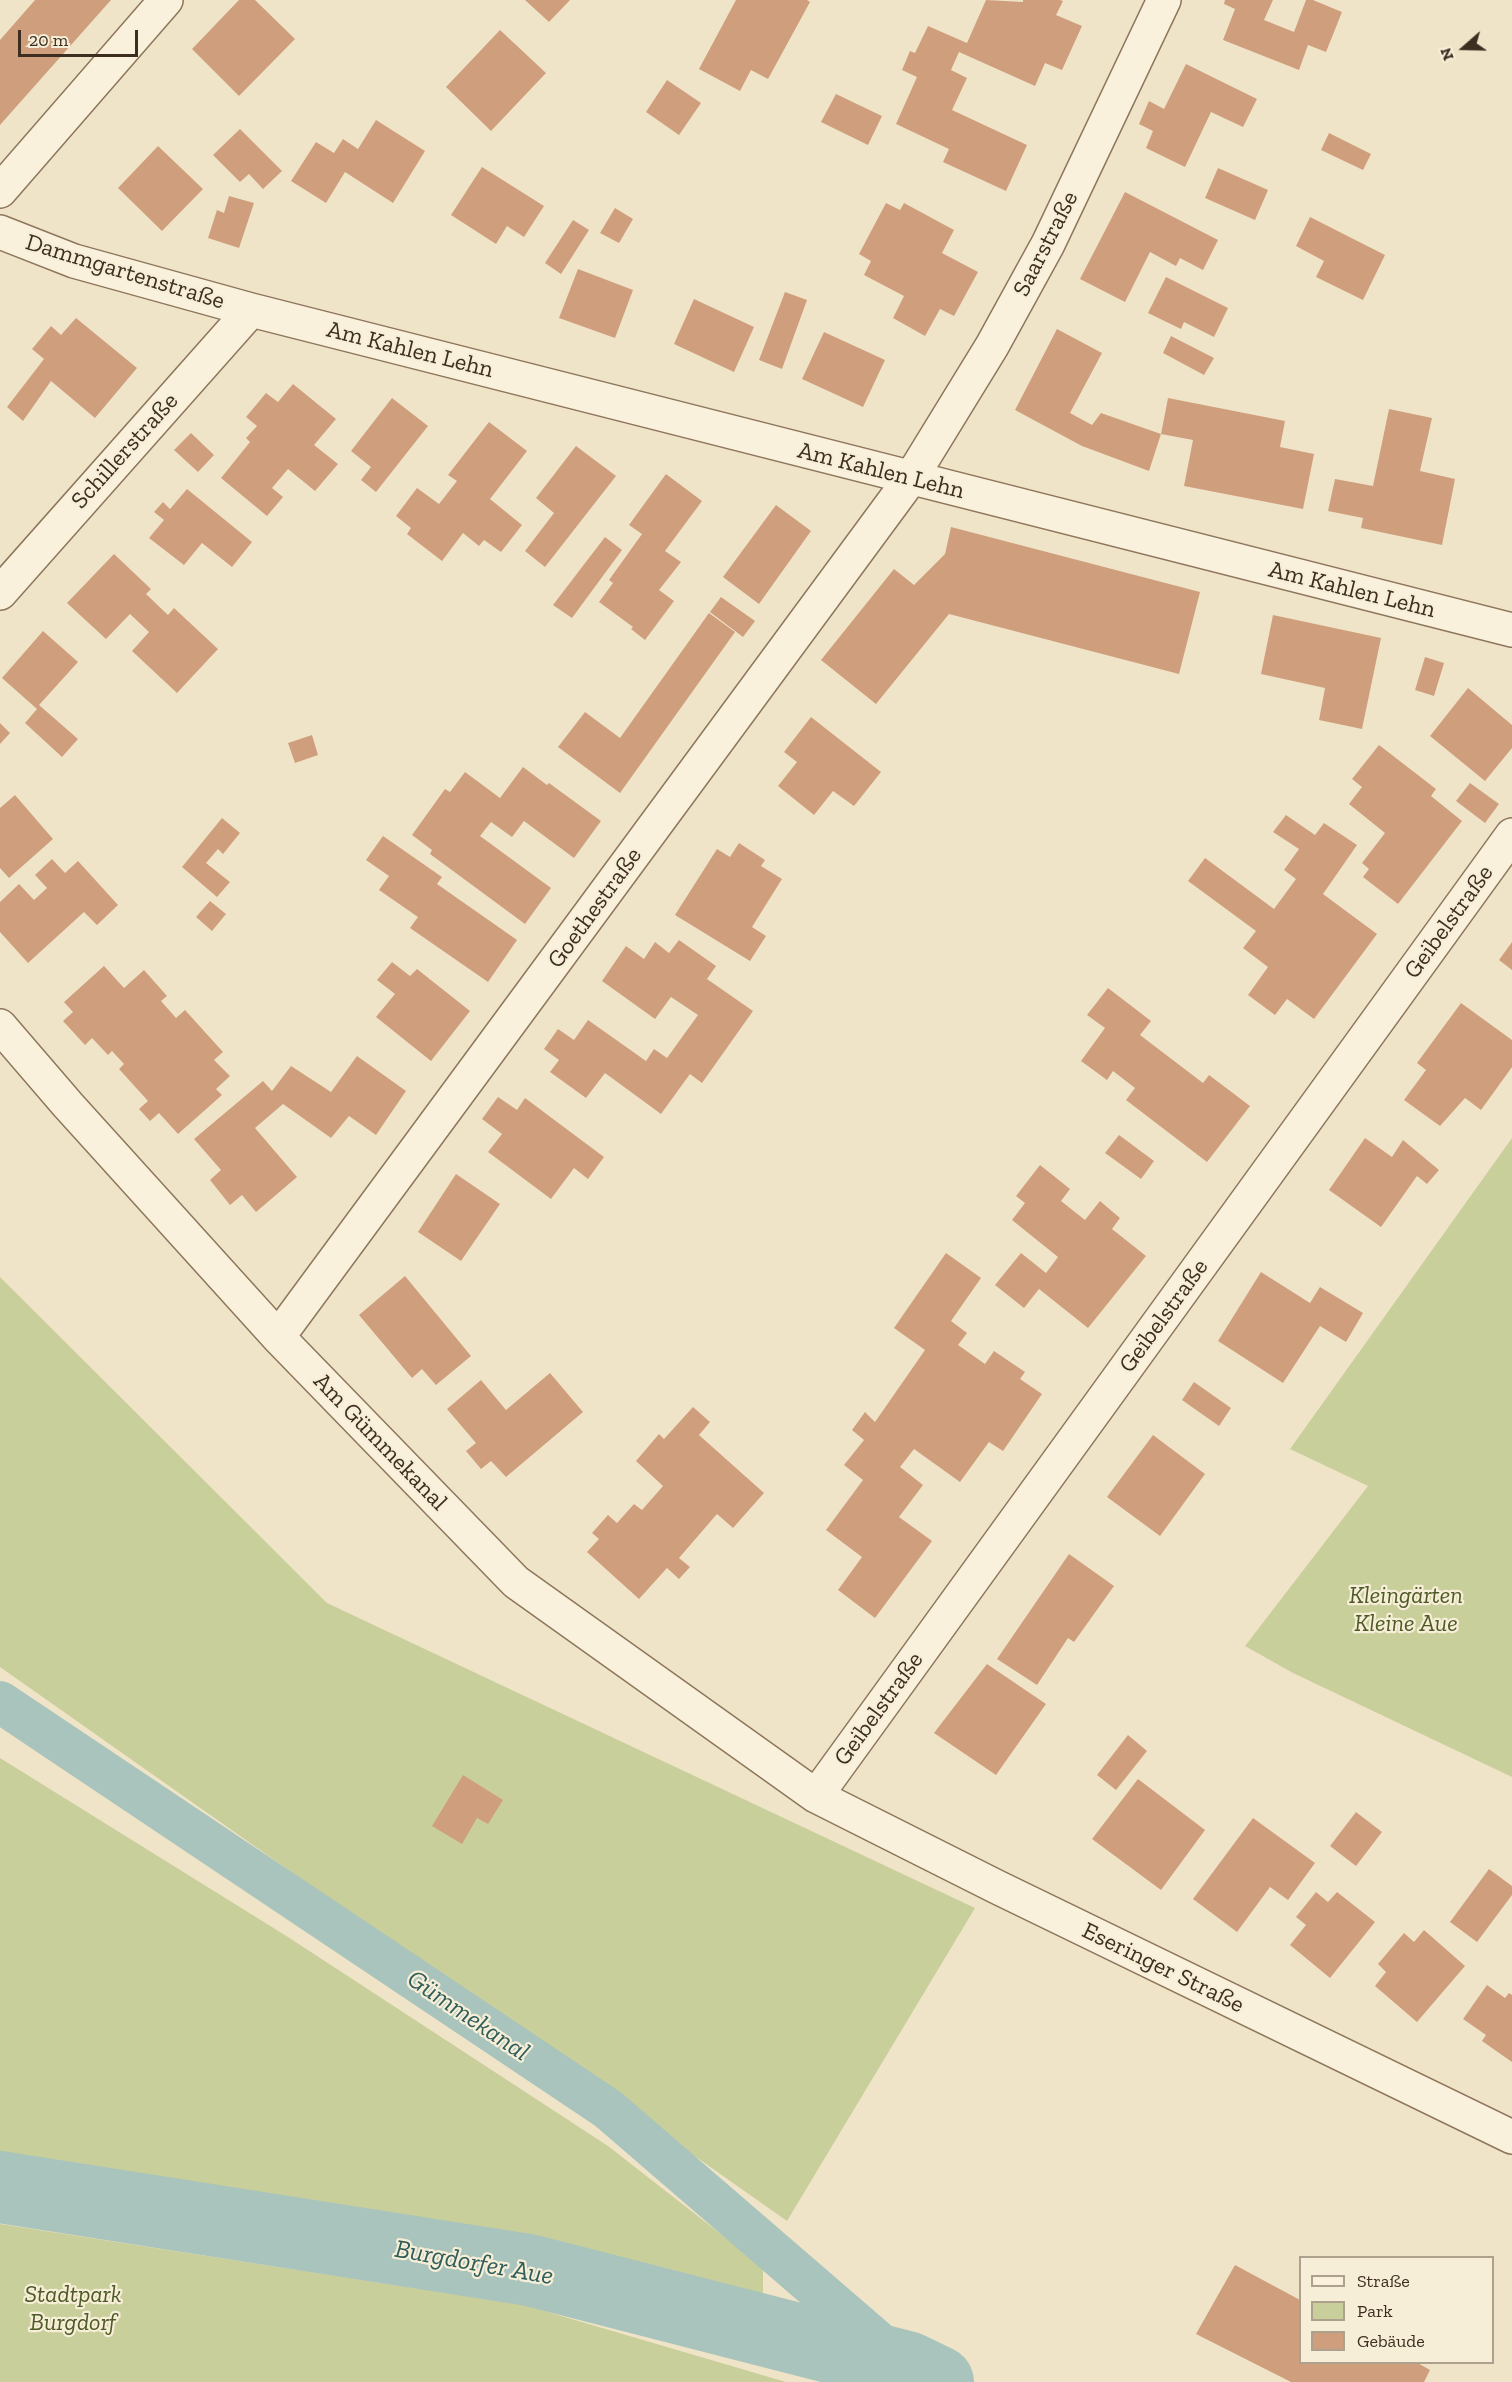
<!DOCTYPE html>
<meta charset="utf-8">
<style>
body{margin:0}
#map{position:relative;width:1512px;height:2382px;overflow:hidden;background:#f0e4c8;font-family:"Zilla Slab",serif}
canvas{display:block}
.legend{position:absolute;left:1299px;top:2256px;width:195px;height:108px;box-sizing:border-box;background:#f7eed8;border:2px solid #ada18e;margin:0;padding:8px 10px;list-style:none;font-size:18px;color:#3d2e20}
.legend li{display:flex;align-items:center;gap:12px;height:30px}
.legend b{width:30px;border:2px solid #ada18e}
.north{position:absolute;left:1434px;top:18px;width:60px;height:60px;-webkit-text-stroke:4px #f7eed8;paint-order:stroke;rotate:250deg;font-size:16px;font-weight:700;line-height:24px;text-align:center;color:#3d2e20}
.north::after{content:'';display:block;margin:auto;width:21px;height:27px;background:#3d2e20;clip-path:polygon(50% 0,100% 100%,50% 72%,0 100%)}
.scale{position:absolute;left:18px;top:30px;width:120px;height:27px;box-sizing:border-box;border:3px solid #3d2e20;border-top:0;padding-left:8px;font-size:18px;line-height:21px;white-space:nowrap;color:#3d2e20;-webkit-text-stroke:4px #f7eed8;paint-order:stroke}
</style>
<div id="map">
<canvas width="1512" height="2382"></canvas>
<ul class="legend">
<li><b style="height:8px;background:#faf1dc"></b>Straße</li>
<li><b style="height:16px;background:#c9cf9b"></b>Park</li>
<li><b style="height:16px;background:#cf9f7d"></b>Gebäude</li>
</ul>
<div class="north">N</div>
<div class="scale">20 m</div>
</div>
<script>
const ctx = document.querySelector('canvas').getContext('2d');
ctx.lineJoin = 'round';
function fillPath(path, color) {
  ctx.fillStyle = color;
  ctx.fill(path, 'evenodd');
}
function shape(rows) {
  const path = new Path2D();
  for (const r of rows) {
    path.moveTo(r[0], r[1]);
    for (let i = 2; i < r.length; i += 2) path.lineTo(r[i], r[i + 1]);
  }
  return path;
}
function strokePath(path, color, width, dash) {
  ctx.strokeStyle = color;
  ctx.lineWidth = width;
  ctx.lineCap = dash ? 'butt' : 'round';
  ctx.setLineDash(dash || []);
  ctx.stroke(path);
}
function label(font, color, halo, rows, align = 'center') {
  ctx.font = font + ' "Zilla Slab",serif';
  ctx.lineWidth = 4.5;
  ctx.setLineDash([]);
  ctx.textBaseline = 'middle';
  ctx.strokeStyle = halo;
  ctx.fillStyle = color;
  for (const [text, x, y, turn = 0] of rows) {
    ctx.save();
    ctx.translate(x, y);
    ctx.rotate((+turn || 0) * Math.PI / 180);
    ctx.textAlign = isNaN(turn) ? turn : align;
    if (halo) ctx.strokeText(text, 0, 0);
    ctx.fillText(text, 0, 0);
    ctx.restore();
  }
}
fillPath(shape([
 [1512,1138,1512,1777,1293,1673,1245,1646,1368,1486,1290,1449],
 [0,1277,327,1603,975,1908,787,2221,0,1667],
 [0,1758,288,1937,608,2146,763,2267,763,2314,534,2247,418,2224,184,2195,0,2165],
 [0,2224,524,2305,786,2382,0,2382]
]), '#c9cf9b');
strokePath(shape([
 [0,1702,608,2109,907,2367]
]), '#a9c4bc', 42);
strokePath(shape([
 [0,2187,529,2270,907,2367,938,2382]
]), '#a9c4bc', 72);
fillPath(shape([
 [35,0,111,0,0,125,0,40],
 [239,0,255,0,295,39,239,96,192,49],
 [525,0,570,0,549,22],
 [736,0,807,0,810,2,768,79,751,70,740,91,699,69],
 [986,0,1023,2,1023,0,1060,0,1063,1,1056,15,1082,26,1062,70,1045,63,1035,86,959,52,951,70,967,78,952,110,1027,145,1006,191,943,162,949,149,896,124,917,77,902,70,910,51,915,53,928,26,967,43],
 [1225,0,1273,0,1264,20,1294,32,1306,0,1313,0,1342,12,1326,52,1308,45,1299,70,1223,40,1235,9,1224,4],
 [500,30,546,73,491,131,446,87],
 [1186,64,1257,99,1243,127,1211,112,1185,167,1146,148,1153,131,1139,124,1149,101,1164,109],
 [667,80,701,103,679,135,646,112],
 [836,94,882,116,868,145,821,122],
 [376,120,425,151,393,203,345,172,326,203,291,181,316,142,334,153,343,139,358,149],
 [240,129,282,171,263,189,249,174,240,182,213,155],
 [1329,133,1371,154,1363,170,1321,150],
 [158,146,203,189,162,231,118,188],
 [482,167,544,206,524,237,507,226,496,244,451,215],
 [1218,168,1268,190,1255,220,1205,198],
 [1125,192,1218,240,1203,270,1180,258,1176,266,1150,252,1125,302,1080,279],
 [229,196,254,203,239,248,208,238,217,210,224,213],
 [886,203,900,210,904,203,954,230,942,253,978,272,954,316,940,309,925,336,893,318,904,296,864,275,871,261,859,254],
 [615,208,633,219,619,243,600,233],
 [1310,217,1385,255,1363,300,1316,277,1324,261,1296,246],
 [573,220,589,230,561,274,545,263],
 [578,269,633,290,615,338,559,318],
 [1166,277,1228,308,1214,337,1184,322,1181,329,1148,313],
 [785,292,807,300,782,369,759,360],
 [694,299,754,327,734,372,674,344],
 [76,318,137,368,95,418,51,381,23,421,7,407,44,359,32,349,51,326,61,335],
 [1057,329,1102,353,1070,413,1092,425,1101,413,1161,434,1168,398,1285,421,1280,447,1314,454,1303,509,1184,486,1193,440,1161,434,1149,471,1082,446,1015,410],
 [824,332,885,360,863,407,802,379],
 [1171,336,1214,358,1204,375,1163,353],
 [293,384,336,419,314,445,338,464,315,491,288,469,272,488,283,497,267,516,221,478,250,442,246,438,257,426,246,417,266,393,278,402],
 [392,398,428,426,376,492,361,480,371,467,351,451],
 [1389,409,1432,418,1420,471,1455,479,1442,545,1361,528,1363,518,1328,511,1335,479,1373,486],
 [489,422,527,451,490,499,522,525,501,552,484,540,479,546,463,533,442,561,407,534,411,528,396,516,417,488,439,504,457,481,448,475],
 [191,433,214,455,198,472,174,450],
 [576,446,616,476,545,567,525,551,554,513,536,498],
 [666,474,702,501,665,551,681,562,659,590,674,601,645,640,631,629,633,627,599,602,613,583,609,580,642,534,629,525],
 [187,489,252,542,232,567,202,543,184,565,149,538,164,520,154,512,163,502,170,509],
 [776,505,811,531,759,604,723,577],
 [951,527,1200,592,1179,674,949,614,876,704,821,660,894,569,914,585,945,554],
 [605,537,622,550,572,618,553,605],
 [114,554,151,589,146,594,168,615,174,608,218,649,177,693,132,651,149,632,130,614,106,639,67,603],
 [721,597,755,621,743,637,710,612],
 [709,613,735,632,620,793,558,747,585,712,620,738],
 [1273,615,1381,638,1362,729,1319,720,1325,688,1261,674],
 [43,631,78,662,39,705,78,739,62,757,25,723,37,709,2,678],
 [1425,657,1444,663,1434,696,1415,690],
 [1468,688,1512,725,1512,748,1485,781,1430,736],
 [811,717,881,772,854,806,833,791,814,815,778,786,797,762,784,752],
 [0,723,10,733,0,744],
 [312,735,318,755,295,763,288,743],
 [1379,745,1436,789,1431,796,1462,821,1398,904,1363,877,1369,869,1362,863,1385,833,1349,804,1362,787,1352,779],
 [523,767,547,785,549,783,601,821,574,858,524,821,512,837,491,822,480,836,551,888,525,924,430,854,432,850,412,835,445,789,450,792,465,772,500,798],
 [1470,783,1499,804,1485,823,1456,801],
 [15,795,53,839,9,878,0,868,0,808],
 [1286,815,1315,835,1324,823,1357,845,1323,894,1377,934,1314,1019,1287,999,1275,1015,1248,995,1268,967,1243,948,1256,931,1188,881,1205,858,1274,909,1296,879,1284,870,1299,849,1273,832],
 [222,818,240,833,223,854,218,849,206,863,230,882,217,897,182,867],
 [383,836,442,877,437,884,517,940,488,982,410,928,418,917,379,890,389,876,366,860],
 [739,843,765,860,761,866,782,879,752,927,766,936,750,961,675,915,717,849,730,857],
 [52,859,65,873,78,861,118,905,97,925,84,912,28,963,0,932,0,902,19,884,34,900,47,888,35,875],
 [210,901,226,914,212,931,196,917],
 [679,940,716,966,707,979,753,1011,702,1083,690,1074,661,1114,605,1073,586,1098,550,1072,559,1060,544,1049,558,1029,574,1040,588,1020,646,1061,654,1049,667,1058,698,1015,671,997,655,1019,602,981,626,946,644,959,655,942,669,953],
 [1512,942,1512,970,1499,960],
 [392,962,410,976,417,969,470,1011,431,1061,376,1017,395,994,377,980],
 [104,966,124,988,144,970,167,996,161,1001,176,1018,185,1010,223,1052,214,1060,230,1076,216,1089,222,1095,178,1134,159,1113,150,1121,139,1109,148,1101,119,1069,124,1064,112,1051,108,1055,92,1038,85,1045,63,1021,73,1012,64,1002],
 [1108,988,1151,1021,1140,1035,1203,1083,1209,1075,1250,1106,1207,1162,1126,1100,1135,1088,1113,1071,1107,1080,1081,1061,1105,1028,1087,1015],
 [1461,1003,1512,1040,1512,1067,1481,1110,1465,1098,1440,1126,1404,1100,1426,1070,1417,1063],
 [357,1056,406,1091,376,1135,349,1116,331,1138,283,1104,255,1128,297,1177,256,1212,242,1195,230,1205,210,1180,221,1170,194,1139,263,1081,272,1091,291,1066,331,1092],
 [498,1097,517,1110,525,1098,604,1157,588,1179,574,1168,551,1199,488,1152,502,1134,482,1119],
 [1119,1135,1154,1161,1141,1179,1105,1153],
 [1365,1138,1392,1157,1403,1140,1439,1170,1427,1184,1417,1176,1381,1227,1329,1190],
 [1040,1165,1070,1189,1061,1201,1085,1220,1100,1201,1120,1218,1112,1229,1146,1256,1088,1328,1039,1289,1024,1308,995,1285,1021,1253,1046,1273,1058,1257,1012,1220,1025,1203,1016,1196],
 [456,1174,500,1204,461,1261,418,1232],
 [946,1253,981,1278,951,1321,967,1333,958,1345,985,1364,994,1351,1025,1372,1020,1379,1042,1394,1003,1451,989,1442,960,1482,914,1449,900,1467,923,1485,899,1517,932,1541,875,1618,838,1590,862,1557,826,1530,863,1480,844,1465,864,1440,852,1430,865,1412,875,1422,925,1350,894,1328],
 [1261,1272,1310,1303,1320,1287,1363,1313,1346,1342,1320,1326,1283,1383,1218,1341],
 [405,1276,471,1356,436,1385,422,1369,412,1378,359,1315],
 [550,1373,583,1412,506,1477,491,1461,481,1469,466,1451,476,1443,447,1409,481,1380,506,1410],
 [1194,1382,1231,1408,1219,1426,1182,1400],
 [693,1407,710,1422,699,1435,764,1493,733,1528,717,1514,679,1558,690,1567,679,1579,667,1568,639,1599,587,1552,599,1539,592,1533,608,1515,617,1523,634,1504,642,1510,663,1486,636,1461,659,1434,664,1439],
 [1153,1435,1205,1474,1160,1536,1107,1497],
 [1069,1554,1114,1586,1074,1642,1068,1638,1037,1685,997,1659],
 [987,1664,1046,1704,996,1775,934,1733],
 [1128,1735,1147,1751,1116,1790,1097,1775],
 [463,1775,503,1800,488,1824,477,1818,462,1844,432,1826],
 [1138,1779,1205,1830,1161,1890,1092,1839],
 [1356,1812,1382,1832,1356,1866,1330,1846],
 [1253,1818,1315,1863,1288,1900,1270,1887,1237,1932,1193,1899],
 [1489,1869,1512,1886,1512,1895,1477,1942,1450,1922],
 [1316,1892,1328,1902,1337,1892,1375,1922,1330,1978,1290,1945,1306,1925,1296,1917],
 [1424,1930,1465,1966,1417,2022,1375,1986,1386,1972,1378,1964,1404,1933,1414,1942],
 [1487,1985,1505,1998,1509,1993,1512,1995,1512,2062,1482,2041,1486,2035,1463,2019],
 [1235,2265,1300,2300,1300,2362,1416,2362,1430,2370,1424,2382,1291,2382,1196,2334]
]), '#cf9f7d');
const minor = shape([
 [0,191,166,0],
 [0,232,74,261,251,310,1512,630],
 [0,593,251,310],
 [0,1026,68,1105,278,1337,516,1582,816,1796,997,1887,1512,2137],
 [278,1337,911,478,992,346,1048,244,1164,0],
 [816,1796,1512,835]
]);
strokePath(minor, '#8d765c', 36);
strokePath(minor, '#faf1dc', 33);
label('24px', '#3d2e20', '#f7eed8', [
 ["Saarstraße",1046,244,-63],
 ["Dammgartenstraße",125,272,17],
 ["Am Kahlen Lehn",410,350,14],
 ["Schillerstraße",125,451,-48],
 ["Am Kahlen Lehn",881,471,14],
 ["Am Kahlen Lehn",1352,590,14],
 ["Goethestraße",595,908,-54],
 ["Geibelstraße",1449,922,-54],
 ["Geibelstraße",1164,1316,-54],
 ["Am Gümmekanal",380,1442,46],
 ["Geibelstraße",879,1709,-54],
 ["Eseringer Straße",1163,1968,26]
]);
label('italic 24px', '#4d5a26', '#f7eed8', [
 ["Kleingärten",1406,1596],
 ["Kleine Aue",1406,1624],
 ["Stadtpark",73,2295],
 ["Burgdorf",73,2323]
]);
label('italic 26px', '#2f5d5a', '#f7eed8', [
 ["Gümmekanal",468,2016,34],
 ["Burgdorfer Aue",474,2263,10]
]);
</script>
